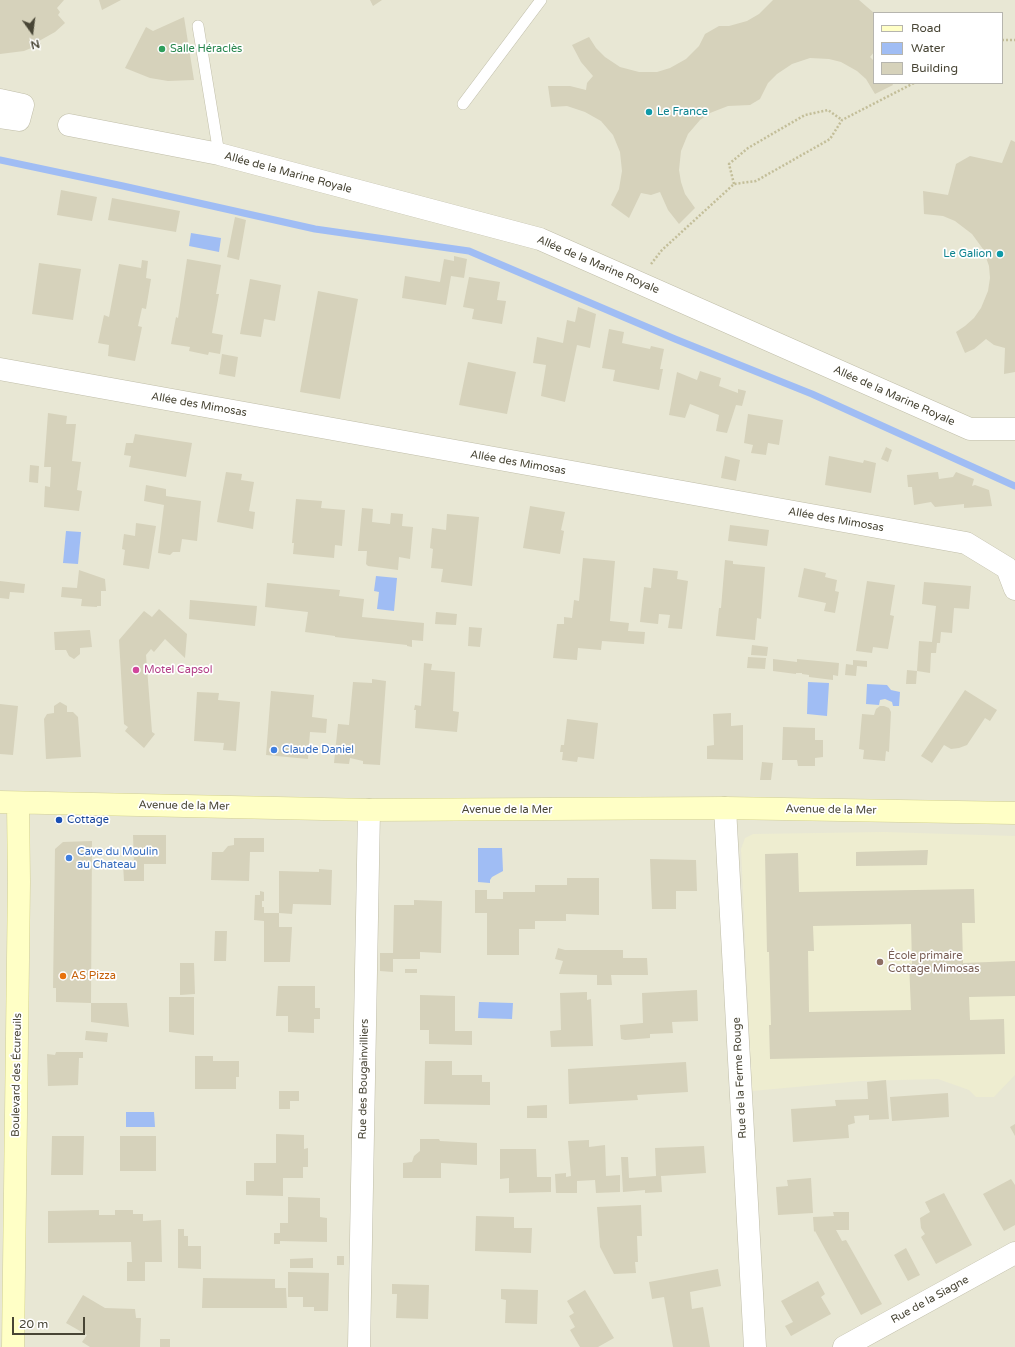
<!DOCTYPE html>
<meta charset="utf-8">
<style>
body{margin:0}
#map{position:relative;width:1015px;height:1347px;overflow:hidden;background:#f4f3e7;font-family:"Varela Round",sans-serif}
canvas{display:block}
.legend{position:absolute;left:873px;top:12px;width:130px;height:72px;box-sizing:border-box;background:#fff;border:1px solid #b6b5ae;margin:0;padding:5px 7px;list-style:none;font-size:12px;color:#484535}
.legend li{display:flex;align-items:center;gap:8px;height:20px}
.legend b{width:20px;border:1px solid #b6b5ae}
.north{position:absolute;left:12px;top:12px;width:40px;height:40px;-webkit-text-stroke:3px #fff;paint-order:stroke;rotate:166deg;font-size:11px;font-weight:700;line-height:16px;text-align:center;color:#484535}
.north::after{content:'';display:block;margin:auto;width:14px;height:18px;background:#484535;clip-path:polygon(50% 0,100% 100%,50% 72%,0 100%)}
.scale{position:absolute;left:12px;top:1317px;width:73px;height:18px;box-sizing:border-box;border:2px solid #484535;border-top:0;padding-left:5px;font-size:12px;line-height:14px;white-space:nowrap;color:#484535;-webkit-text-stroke:3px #fff;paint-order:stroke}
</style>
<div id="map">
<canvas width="1015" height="1347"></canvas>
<ul class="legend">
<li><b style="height:5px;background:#ffffc6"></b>Road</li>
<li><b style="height:11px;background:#a0bdf4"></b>Water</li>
<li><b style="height:11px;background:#d6d2bb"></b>Building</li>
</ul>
<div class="north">N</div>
<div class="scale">20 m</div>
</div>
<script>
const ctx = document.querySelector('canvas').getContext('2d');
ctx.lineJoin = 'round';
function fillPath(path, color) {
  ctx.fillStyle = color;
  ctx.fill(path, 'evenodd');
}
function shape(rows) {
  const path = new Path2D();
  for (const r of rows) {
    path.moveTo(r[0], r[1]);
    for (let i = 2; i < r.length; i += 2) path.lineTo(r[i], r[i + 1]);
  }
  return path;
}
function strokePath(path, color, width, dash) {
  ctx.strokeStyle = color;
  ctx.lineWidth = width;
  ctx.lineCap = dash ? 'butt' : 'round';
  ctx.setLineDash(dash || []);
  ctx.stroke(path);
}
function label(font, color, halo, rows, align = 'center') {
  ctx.font = font + ' "Varela Round",sans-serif';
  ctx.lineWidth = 3.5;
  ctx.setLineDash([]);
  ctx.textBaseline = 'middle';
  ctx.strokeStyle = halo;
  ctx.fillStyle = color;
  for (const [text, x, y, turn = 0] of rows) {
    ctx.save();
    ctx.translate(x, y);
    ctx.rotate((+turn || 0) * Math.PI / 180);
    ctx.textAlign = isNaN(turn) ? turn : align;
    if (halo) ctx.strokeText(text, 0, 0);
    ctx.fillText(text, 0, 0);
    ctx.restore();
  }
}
fillPath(shape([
 [0,0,1015,0,1015,1347,0,1347],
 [874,13,1002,13,1002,83,874,83]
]), '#e8e7d4');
fillPath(shape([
 [884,832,1015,836,1015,1075,994,1097,976,1097,969,1090,938,1079,861,1081,752,1091,741,849,745,838,753,834]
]), '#eeedd0');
fillPath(shape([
 [191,233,221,238,219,252,189,246],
 [66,531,81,532,78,564,63,563],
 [376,576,397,578,394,611,377,609,379,592,374,591],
 [808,682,829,683,827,716,807,714],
 [867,684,887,685,891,690,900,692,899,706,893,706,892,702,885,699,880,700,879,705,866,704],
 [478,848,502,848,503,871,492,877,490,880,490,883,478,882],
 [479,1002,513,1003,512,1019,478,1018],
 [126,1112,154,1112,155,1127,126,1127]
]), '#a0bdf4');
strokePath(shape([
 [0,160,123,186,315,229,469,251,675,339,812,394,1015,486]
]), '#a0bdf4', 7);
fillPath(shape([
 [0,0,64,0,57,8,60,12,58,15,65,23,55,32,39,41,41,44,24,51,0,54],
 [99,0,121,0,102,10],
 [370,0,382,0,373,6],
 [773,0,859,0,874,13,874,52,870,57,874,61,874,83,892,83,893,85,875,94,866,79,857,71,841,62,829,59,810,58,792,64,777,74,768,83,760,99,750,105,728,106,710,113,700,120,688,134,681,151,679,170,681,182,685,194,695,208,679,224,668,210,660,192,651,195,641,193,629,218,611,205,619,189,622,171,620,152,613,135,601,121,585,112,567,106,551,107,548,86,570,86,586,90,587,83,593,76,581,62,572,45,589,37,596,48,605,57,620,67,639,72,657,72,670,68,686,59,699,46,705,34,719,26,729,26,747,21,759,14],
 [184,17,194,80,168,81,150,78,125,68,146,27,153,31],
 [1011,140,1015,142,1015,372,1004,374,1005,348,994,345,986,339,974,349,965,353,956,332,965,326,974,318,981,308,988,291,990,278,989,266,983,249,972,234,955,221,943,216,924,214,923,191,948,195,956,164,970,156,1002,163],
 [61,190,97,197,92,221,57,215],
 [112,198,180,211,176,232,108,220],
 [235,217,246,220,239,260,227,257],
 [454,256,467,259,464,278,451,276,446,305,402,298,405,276,440,282,444,259,454,261],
 [187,259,221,265,216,294,219,294,212,333,223,335,220,354,209,352,208,355,189,351,190,347,171,344,176,317,178,318],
 [142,260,148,261,146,278,151,279,146,309,142,308,138,326,142,327,135,361,108,356,109,345,98,343,104,315,109,317,119,264,141,268],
 [39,263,81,269,73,320,32,314],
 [469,277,500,282,497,300,506,301,502,324,472,319,474,309,463,307],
 [250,279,281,285,275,321,264,319,261,337,240,334],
 [318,291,358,299,340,399,300,392],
 [578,307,596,314,590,348,577,345,565,402,541,396,546,365,533,363,537,337,563,343,567,320,575,322],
 [609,329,624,332,622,343,650,349,651,346,664,349,660,369,663,369,659,390,613,381,615,370,602,368],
 [222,354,238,357,235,377,219,374],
 [468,362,516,372,507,414,459,405],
 [700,371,721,378,719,386,738,393,738,389,746,391,742,406,736,405,727,433,716,431,719,415,690,404,685,418,669,415,677,372,697,380],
 [48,413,67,416,66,424,76,424,72,461,81,462,77,490,82,491,79,511,44,507,45,486,50,487,51,467,44,467],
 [748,414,783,420,779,445,768,443,766,455,751,453,753,445,744,443],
 [135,434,192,443,186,477,129,467,131,456,124,455,126,443,133,443],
 [886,447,892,450,888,462,881,459],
 [725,456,740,460,736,481,721,478],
 [829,456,863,463,864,460,876,463,871,493,825,485],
 [30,465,39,466,38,483,29,482],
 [226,472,242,474,241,480,254,482,249,511,255,512,253,529,217,522],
 [938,472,939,479,953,477,956,472,974,479,972,486,975,485,989,490,992,506,964,508,964,504,935,507,931,502,914,505,912,487,908,487,907,475],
 [146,485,166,489,166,496,201,501,197,541,182,539,180,552,173,552,170,555,158,553,164,505,144,501],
 [296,499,322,501,321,508,345,510,342,546,335,545,334,558,293,554,294,543,292,543],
 [530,506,565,512,561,530,564,531,560,554,523,548],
 [362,508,373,509,372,522,390,524,391,513,403,514,402,526,413,527,410,559,399,557,398,570,368,566,366,564,367,551,358,551],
 [447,514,479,517,472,586,441,582,443,569,431,568,433,549,430,548,432,528,446,530],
 [136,523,156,526,149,569,123,565,125,550,122,549,124,534,135,536],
 [730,525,769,530,767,546,728,541],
 [583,558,615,561,610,621,629,623,628,631,645,632,644,644,602,641,601,650,578,648,577,660,553,658,557,624,564,624,564,617,572,618,574,600,579,601],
 [725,560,733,561,733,564,765,567,761,619,757,618,755,640,716,636,719,608,721,608],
 [653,568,678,571,677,579,688,581,682,629,668,628,670,615,659,614,658,624,640,622,644,587,651,588],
 [804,568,826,573,825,577,837,580,835,591,839,592,835,613,824,611,826,603,798,597],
 [79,570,105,579,106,591,101,591,101,606,97,606,97,607,81,606,82,599,61,597,62,587,77,588],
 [0,581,25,584,24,593,10,592,9,599,0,598],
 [867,581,895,585,890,615,894,616,888,649,873,647,872,653,856,651],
 [924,582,971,586,969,609,954,608,952,633,941,632,940,643,937,643,936,653,931,653,930,673,917,671,919,641,932,642,936,606,922,604],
 [267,583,340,590,339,596,364,599,362,617,424,623,423,641,412,640,412,647,407,646,407,645,335,637,335,636,305,632,308,612,265,607],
 [190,600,257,606,255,626,189,619],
 [159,609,187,634,185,658,165,639,154,652,151,649,146,655,152,732,155,734,144,748,125,731,128,727,124,724,119,640,144,611,152,617],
 [436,612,457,614,456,625,435,624],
 [469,627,482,628,480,647,468,646],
 [90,630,92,647,80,648,80,654,74,659,69,656,66,650,55,650,54,632],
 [752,645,768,647,767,656,751,655],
 [748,657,766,658,765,669,747,668],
 [773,659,797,662,797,659,839,663,838,676,833,675,833,680,809,677,809,675,802,674,802,673,796,673,796,674,773,671],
 [853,660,867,661,867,667,857,666,856,676,845,675,846,664,853,665],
 [424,663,432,664,431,670,455,672,453,711,459,712,457,732,415,728,416,710,414,710,415,705,421,706],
 [907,670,917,671,916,684,906,684],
 [372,679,386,681,380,765,363,764,363,761,350,758,349,764,334,763,338,724,349,725,353,682,372,683],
 [965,690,997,710,990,721,985,718,967,745,959,748,951,749,944,745,932,763,921,756],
 [271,691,314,695,312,717,327,719,326,733,310,732,308,759,266,755],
 [197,692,219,693,218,700,240,702,236,751,223,750,224,743,194,741],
 [60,702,67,706,67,712,73,712,78,717,81,757,46,759,44,719,47,714,54,713,54,706],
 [0,704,18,706,13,755,0,754],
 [880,706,884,706,889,708,891,712,889,752,886,751,885,761,863,759,864,750,859,749,862,714,874,715,876,709],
 [731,713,731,726,743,725,743,760,707,759,707,746,714,745,713,714],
 [567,719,598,723,594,759,578,757,577,762,562,760,563,752,560,752,561,745,564,745],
 [783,727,815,728,815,740,823,740,823,757,815,758,815,766,798,766,797,760,782,760],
 [762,762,773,763,771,780,760,780],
 [133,835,166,835,166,864,144,864,144,881,124,881,123,864,134,864],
 [234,838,264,838,264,852,250,852,249,881,211,880,212,852,223,852,228,846,234,845],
 [92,841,91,1003,56,1002,56,988,53,988,55,849,63,842],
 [928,850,927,865,856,866,856,852],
 [798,853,799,892,974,889,975,923,962,923,963,963,1015,961,1015,996,969,997,970,1020,1004,1019,1005,1054,770,1059,769,1025,771,1025,769,952,767,952,765,854],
 [911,924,912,964,909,963,911,1010,809,1012,808,951,814,951,813,926],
 [650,859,696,860,697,891,676,891,676,909,652,909],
 [319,869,332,870,331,905,293,904,292,914,279,913,279,871,319,872],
 [567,878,599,878,599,915,566,914,566,921,535,921,535,929,519,929,519,955,487,955,487,913,475,913,475,890,487,890,487,899,503,899,503,892,535,892,535,885,567,885],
 [260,891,264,892,264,901,262,901,262,907,264,907,264,913,279,913,279,927,292,927,290,962,264,962,264,921,254,920,255,895,260,895],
 [414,900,442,901,441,953,420,952,420,959,393,959,393,972,380,971,380,953,393,953,394,905,414,905],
 [215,931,227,931,226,961,214,961],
 [558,948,565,950,623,950,623,958,647,958,648,975,611,975,612,985,597,985,597,975,559,974,563,961,555,959],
 [180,963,194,963,195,994,180,995],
 [405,969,417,969,417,973,405,973],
 [278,986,315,986,315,1008,320,1008,320,1019,314,1019,314,1033,288,1032,288,1016,276,1016],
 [697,990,698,1021,672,1022,673,1033,650,1034,650,1038,625,1040,621,1039,620,1025,643,1023,642,993],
 [587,992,587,1000,591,999,593,1046,551,1047,550,1031,561,1030,560,993],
 [420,995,455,996,455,1031,472,1031,472,1045,429,1044,429,1030,420,1030],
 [169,997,194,997,194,1035,169,1032],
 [91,1003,127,1003,129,1027,91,1022],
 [86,1031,108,1033,107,1042,85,1040],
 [56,1052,83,1052,83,1058,79,1058,78,1085,48,1086,47,1054,55,1055],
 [195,1056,213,1056,213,1061,239,1061,239,1077,236,1077,236,1089,195,1089],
 [425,1061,452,1061,452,1075,482,1075,482,1082,490,1082,490,1105,424,1104],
 [686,1062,688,1092,637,1095,638,1100,569,1104,568,1069],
 [886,1080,889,1119,869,1120,869,1115,854,1116,855,1123,848,1125,849,1138,793,1142,791,1109,836,1106,835,1100,868,1099,867,1082],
 [279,1091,299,1091,299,1101,290,1101,290,1109,279,1109],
 [948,1093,949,1117,892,1121,890,1097],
 [547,1105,547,1118,527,1118,527,1106],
 [1015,1124,1015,1136,1010,1127],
 [276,1134,304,1135,304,1149,308,1148,308,1167,303,1167,303,1178,283,1178,283,1196,246,1195,246,1181,254,1181,254,1163,276,1163],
 [52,1136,84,1136,83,1175,51,1175],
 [120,1136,156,1136,156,1171,120,1171],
 [420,1139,439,1139,440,1141,477,1143,477,1165,441,1163,441,1178,403,1178,403,1163,412,1162,414,1156,420,1151],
 [589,1140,589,1147,605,1145,606,1176,620,1175,620,1192,596,1193,595,1180,577,1181,577,1193,556,1193,555,1174,566,1173,566,1177,571,1176,568,1141],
 [704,1146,706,1173,661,1176,662,1192,645,1193,645,1190,623,1192,621,1157,628,1157,629,1178,656,1176,655,1148],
 [500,1149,536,1149,537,1177,551,1177,551,1192,509,1193,509,1178,500,1179],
 [811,1178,813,1213,778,1215,776,1187,788,1186,787,1180],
 [1011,1179,1015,1185,1015,1225,1004,1231,983,1194],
 [944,1193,972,1245,936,1264,921,1237,925,1234,921,1228,920,1218,930,1212,925,1202],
 [288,1197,320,1198,320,1217,327,1218,327,1242,280,1241,280,1244,274,1244,274,1233,280,1233,280,1223,288,1223],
 [641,1205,642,1236,637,1236,638,1262,635,1262,636,1273,614,1274,600,1247,597,1207],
 [99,1210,99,1215,115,1215,115,1210,133,1210,133,1214,143,1214,143,1221,161,1220,162,1262,145,1262,145,1281,127,1281,127,1262,132,1262,131,1242,48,1243,48,1211],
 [833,1212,849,1212,849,1230,836,1230,842,1241,846,1240,882,1304,861,1315,815,1231,814,1232,813,1217,834,1216],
 [476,1216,514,1217,514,1228,532,1228,531,1253,475,1251],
 [178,1229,184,1229,184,1236,188,1236,188,1246,201,1246,201,1269,178,1268],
 [906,1248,920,1275,908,1281,894,1255],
 [337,1256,344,1256,344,1265,337,1265],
 [313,1258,313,1268,290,1268,290,1259],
 [718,1269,721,1286,690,1292,692,1309,703,1307,710,1347,673,1347,664,1297,652,1299,649,1282],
 [288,1272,329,1273,328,1311,314,1311,314,1307,303,1307,303,1297,288,1297],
 [203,1278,275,1279,275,1288,286,1288,287,1308,202,1308],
 [818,1281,825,1294,821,1297,831,1314,791,1336,785,1326,793,1322,781,1301],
 [392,1284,429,1285,428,1319,396,1318,397,1294,392,1294],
 [501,1289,538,1290,537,1324,505,1323,506,1300,501,1299],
 [585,1290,614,1338,598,1347,580,1347,570,1330,575,1327,569,1316,574,1313,567,1301],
 [83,1295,105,1308,135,1309,136,1318,141,1318,140,1347,90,1347,82,1342,87,1335,66,1323],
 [160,1339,170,1339,170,1347,160,1347]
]), '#d6d2bb');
const lane = shape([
 [198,26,219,154],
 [463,104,541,0]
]);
const street = shape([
 [0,100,23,105,19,120,0,117],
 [69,125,219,154,540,239,970,429,1015,429],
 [0,369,966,543,1007,568,1015,589],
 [725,808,755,1347],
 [359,1347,369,810],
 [844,1347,1015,1253]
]);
const secondary = shape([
 [0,802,369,810,725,808,1015,813],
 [13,1347,19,882,18,803]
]);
strokePath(lane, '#c0bea9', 12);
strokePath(street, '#c0bea9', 23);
strokePath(secondary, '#d4d292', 23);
strokePath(shape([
 [1002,40,1015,40],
 [734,184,729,164,748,148,805,115,828,110,842,120],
 [651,264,662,250,734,184,756,181,830,139,842,120,914,83]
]), '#c3be99', 2.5, [2, 2]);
strokePath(lane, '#fff', 11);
strokePath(street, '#fff', 22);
strokePath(secondary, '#ffffc6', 22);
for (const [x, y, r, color] of [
 [162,49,4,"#2e9e5b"],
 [649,112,4,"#0f9aa8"],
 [1000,254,4,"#0f9aa8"],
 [136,670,4,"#d1479c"],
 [274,750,4,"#3f7fe0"],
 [59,820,4,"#1a4fb4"],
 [69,858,4,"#3f7fe0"],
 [880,962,4,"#8d6e63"],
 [63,976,4,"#e8710a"]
]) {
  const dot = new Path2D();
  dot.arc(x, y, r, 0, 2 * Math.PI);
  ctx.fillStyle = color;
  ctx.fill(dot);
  strokePath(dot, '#fff', 1.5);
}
label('11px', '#27864d', '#fff', [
 ["Salle Héraclès",170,49]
], 'left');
label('11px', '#0d838f', '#fff', [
 ["Le France",657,112],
 ["Le Galion",992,254,"right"]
], 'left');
label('11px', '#484535', '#fff', [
 ["Allée de la Marine Royale",288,173,15],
 ["Allée de la Marine Royale",598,265,23],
 ["Allée de la Marine Royale",894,396,24],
 ["Allée des Mimosas",199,405,10],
 ["Allée des Mimosas",518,463,10],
 ["Allée des Mimosas",836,520,10],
 ["Avenue de la Mer",184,806,1],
 ["Avenue de la Mer",507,810],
 ["Avenue de la Mer",831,810,1],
 ["Boulevard des Écureuils",17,1075,-89],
 ["Rue de la Ferme Rouge",740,1078,-93],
 ["Rue des Bougainvilliers",364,1079,-89],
 ["Rue de la Siagne",930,1300,-29]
]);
label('11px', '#b23c85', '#fff', [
 ["Motel Capsol",144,670]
], 'left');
label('11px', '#366cbe', '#fff', [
 ["Claude Daniel",282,750],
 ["Cave du Moulin",77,852],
 ["au Chateau",77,865]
], 'left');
label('11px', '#164399', '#fff', [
 ["Cottage",67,820]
], 'left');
label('11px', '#785e54', '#fff', [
 ["École primaire",888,956],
 ["Cottage Mimosas",888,969]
], 'left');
label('11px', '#c56008', '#fff', [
 ["AS Pizza",71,976]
], 'left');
</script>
